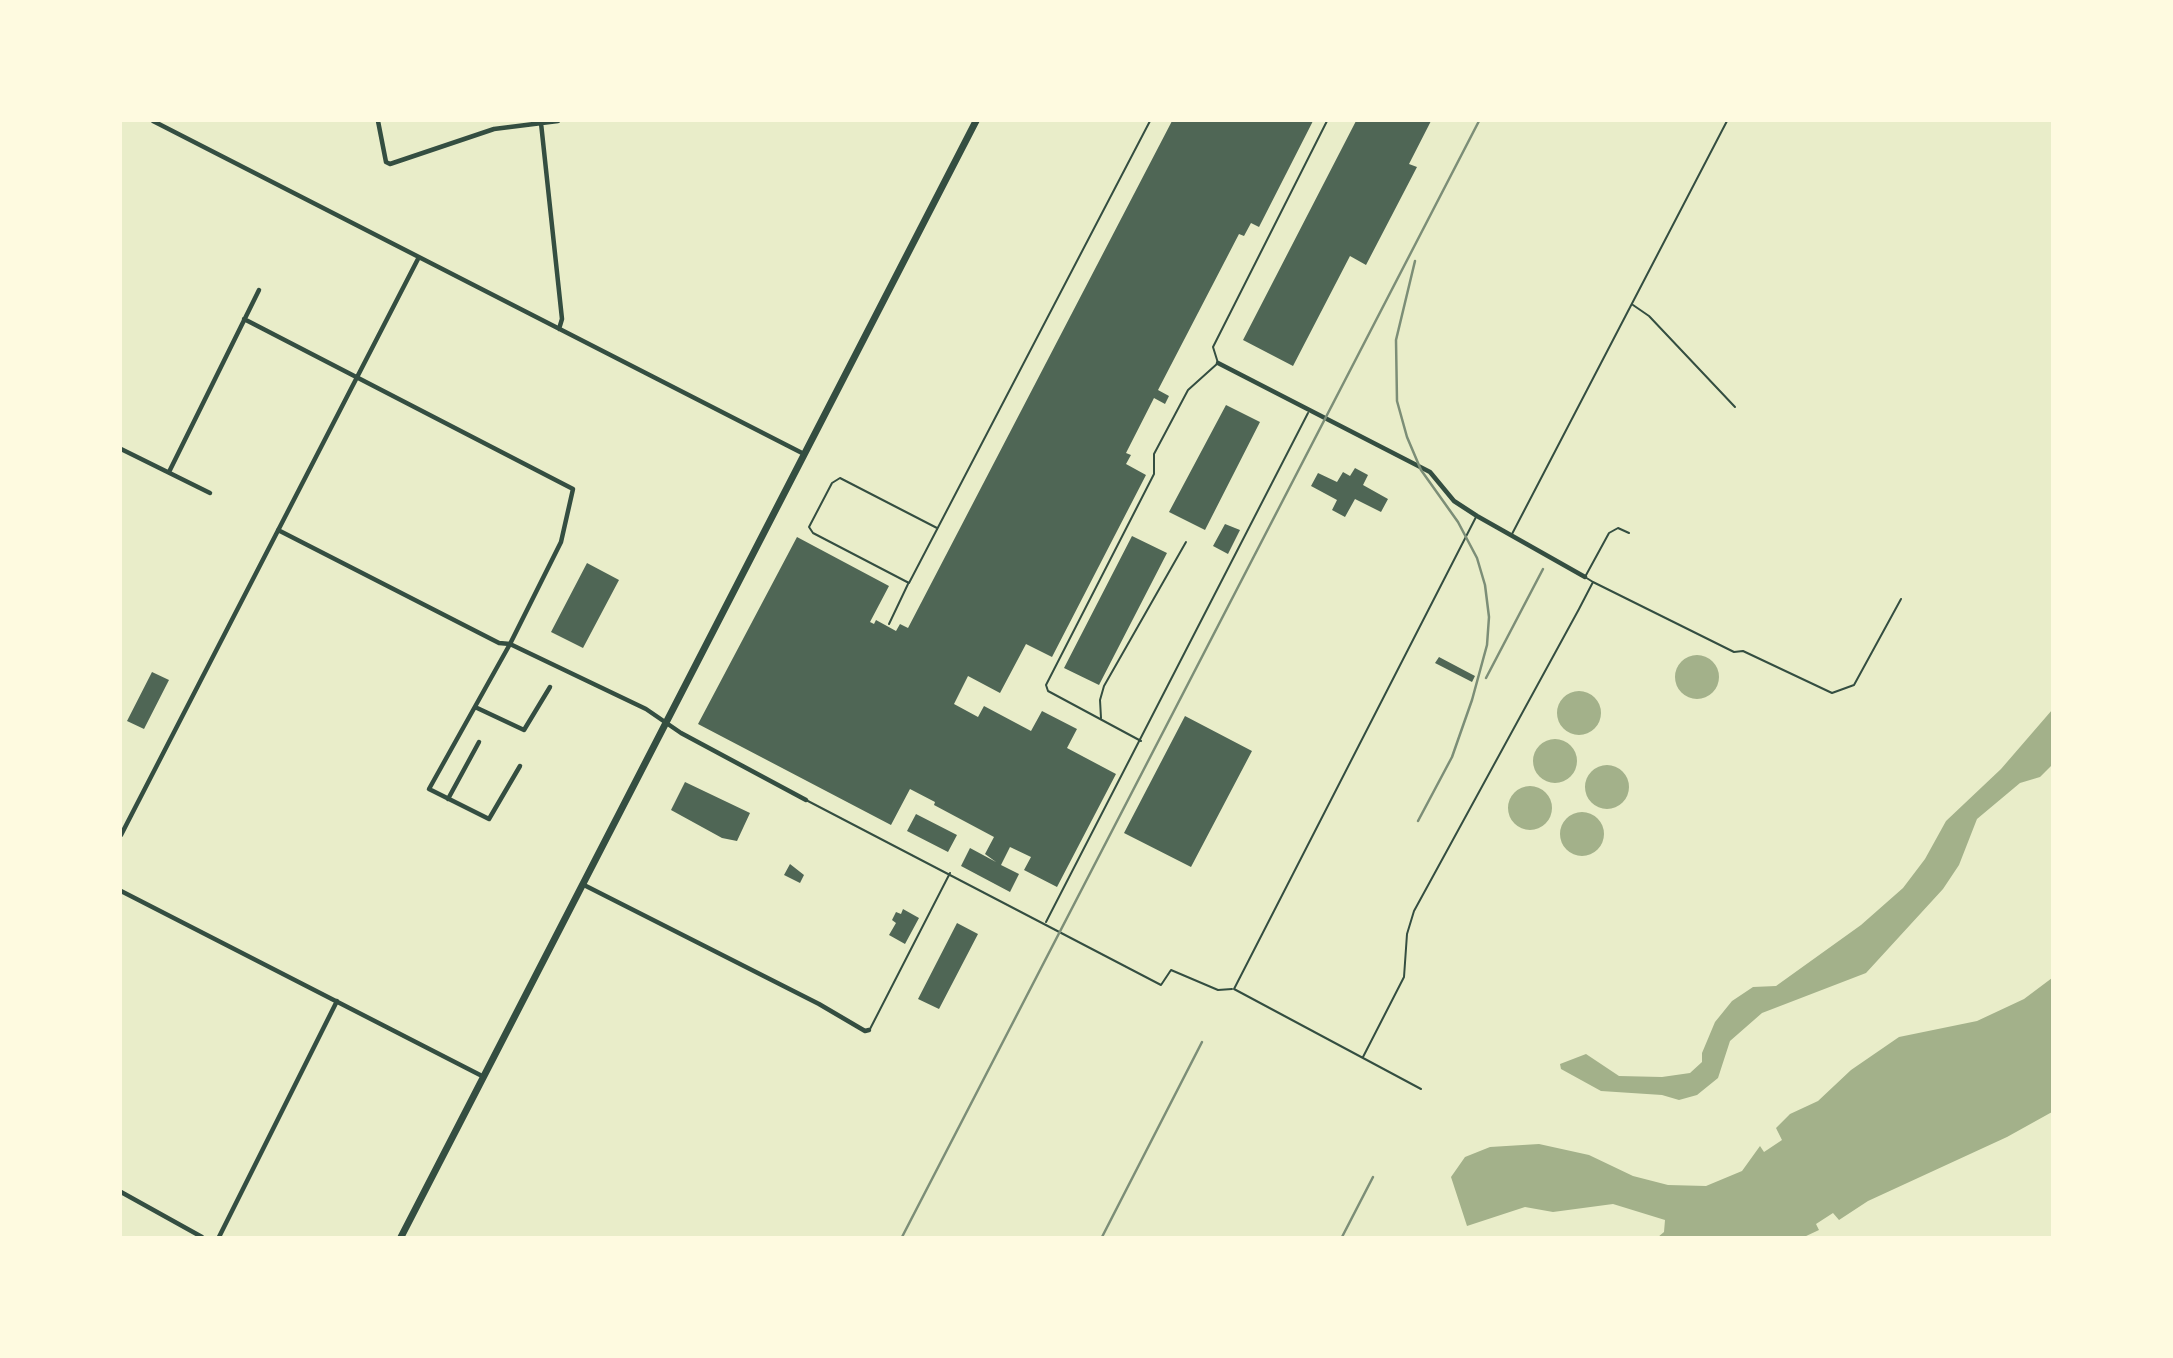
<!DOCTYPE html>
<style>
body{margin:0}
#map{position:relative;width:2173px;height:1358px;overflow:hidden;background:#e9edc9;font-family:"Sofia Sans Condensed",sans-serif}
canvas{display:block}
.frame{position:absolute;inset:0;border:122px solid #fefae0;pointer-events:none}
</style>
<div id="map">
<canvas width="2173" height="1358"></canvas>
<div class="frame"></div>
</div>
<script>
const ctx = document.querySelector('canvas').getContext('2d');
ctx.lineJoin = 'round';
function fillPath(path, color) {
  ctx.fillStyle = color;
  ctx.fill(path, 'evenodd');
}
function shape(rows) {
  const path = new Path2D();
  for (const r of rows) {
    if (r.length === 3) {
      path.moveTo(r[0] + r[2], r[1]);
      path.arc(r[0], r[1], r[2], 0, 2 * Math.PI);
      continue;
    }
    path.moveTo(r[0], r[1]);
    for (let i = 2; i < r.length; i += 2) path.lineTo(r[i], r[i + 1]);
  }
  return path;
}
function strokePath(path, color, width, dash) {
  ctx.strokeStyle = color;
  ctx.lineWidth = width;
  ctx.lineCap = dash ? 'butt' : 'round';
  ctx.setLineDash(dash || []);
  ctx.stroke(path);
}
fillPath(shape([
 [1697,677,22],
 [1579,713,22],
 [2052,710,2052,765,2040,777,2020,783,1977,819,1959,865,1943,889,1866,973,1762,1013,1730,1041,1718,1078,1697,1095,1679,1100,1662,1095,1601,1091,1561,1069,1560,1064,1586,1054,1619,1076,1662,1077,1690,1073,1702,1062,1702,1053,1715,1022,1732,1001,1753,987,1776,986,1861,925,1903,888,1925,859,1946,821,2001,769],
 [1555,761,22],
 [1607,787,22],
 [1530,808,22],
 [1582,834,22],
 [2052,978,2052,1112,2007,1137,1868,1201,1839,1220,1833,1213,1816,1224,1819,1230,1804,1237,1658,1237,1664,1232,1665,1220,1613,1204,1553,1212,1525,1207,1467,1226,1451,1177,1465,1157,1490,1147,1539,1144,1589,1155,1633,1176,1668,1185,1706,1186,1742,1171,1760,1146,1764,1152,1782,1140,1776,1128,1790,1114,1818,1101,1851,1070,1899,1037,1977,1021,2024,999]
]), '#a3b18a');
fillPath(shape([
 [1172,121,1313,121,1259,227,1251,223,1244,236,1239,234,1158,390,1169,396,1165,404,1154,398,1126,453,1131,455,1126,464,1146,475,1052,657,1026,644,1000,693,968,676,954,704,978,717,984,706,1031,731,1042,711,1077,729,1067,748,1116,774,1057,887,1024,870,1031,857,1010,847,1001,865,1019,874,1010,892,961,866,970,848,996,862,985,854,994,837,934,805,935,802,910,789,891,825,698,724,797,537,889,586,870,622,874,624,876,620,896,631,900,624,908,628],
 [1356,121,1431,121,1409,164,1417,167,1366,265,1350,256,1293,366,1243,340],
 [1226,405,1260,422,1205,530,1169,512],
 [1355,468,1368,475,1363,485,1388,499,1381,512,1355,499,1345,517,1332,510,1337,500,1311,486,1318,473,1337,482,1343,472,1350,476],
 [1225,524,1240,530,1228,554,1213,546],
 [1132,536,1167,553,1099,685,1064,668],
 [587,563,619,580,583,648,551,632],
 [1439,657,1475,676,1472,682,1435,663],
 [152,672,169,680,144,729,127,721],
 [1185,716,1252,751,1191,867,1124,833],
 [685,782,750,813,737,841,722,838,671,810],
 [916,814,957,835,948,852,907,831],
 [790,864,804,875,800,883,784,875],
 [903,909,919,918,905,944,889,935,896,923,892,920,896,912,901,914],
 [957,923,978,934,939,1009,918,999]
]), '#4f6655');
strokePath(shape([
 [1633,305,1649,316,1735,407],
 [937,528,840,478,832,483,809,527,813,533,909,583,1150,121],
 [1512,534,1727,121],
 [1593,582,1734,652,1743,651,1832,693,1854,685,1901,599],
 [889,624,908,584],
 [1101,718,1100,700,1104,686,1186,542],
 [1141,741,1048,691,1046,685,1154,474,1154,454,1188,390,1218,363,1213,347,1327,121],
 [806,800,1161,985,1171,970,1218,990,1232,989],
 [1046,922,1308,413],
 [1234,989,1476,517],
 [1234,989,1421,1089],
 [870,1029,950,873],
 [1363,1057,1404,977,1407,934,1414,911,1579,609,1593,582,1585,577,1609,533,1618,528,1629,533]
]), '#344e41', 2);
strokePath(shape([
 [153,121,804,454],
 [378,121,386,162,390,164,494,129,558,121],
 [541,123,562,319,559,329],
 [244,319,573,489,561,542,510,644,429,789,489,819,520,766],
 [1218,363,1430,472,1454,501,1477,516,1585,577],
 [121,449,210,493],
 [169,472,259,290],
 [278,530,499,643,510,644,646,709,681,733,806,800],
 [475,707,524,730,550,687],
 [448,799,479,742],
 [121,835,419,257],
 [582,884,819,1004,865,1031,869,1030],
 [121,891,484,1077],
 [121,1192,202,1237],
 [219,1237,337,1001]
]), '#344e41', 4.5);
strokePath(shape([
 [401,1237,976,121]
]), '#344e41', 7);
strokePath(shape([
 [1415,261,1396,340,1397,401,1407,437,1421,470,1458,522,1477,558,1485,585,1489,617,1487,645,1472,700,1452,757,1418,821],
 [1486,678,1543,569],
 [902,1237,1479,121],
 [1102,1237,1202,1042],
 [1342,1237,1373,1177]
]), '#7c8e77', 2.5);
</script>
